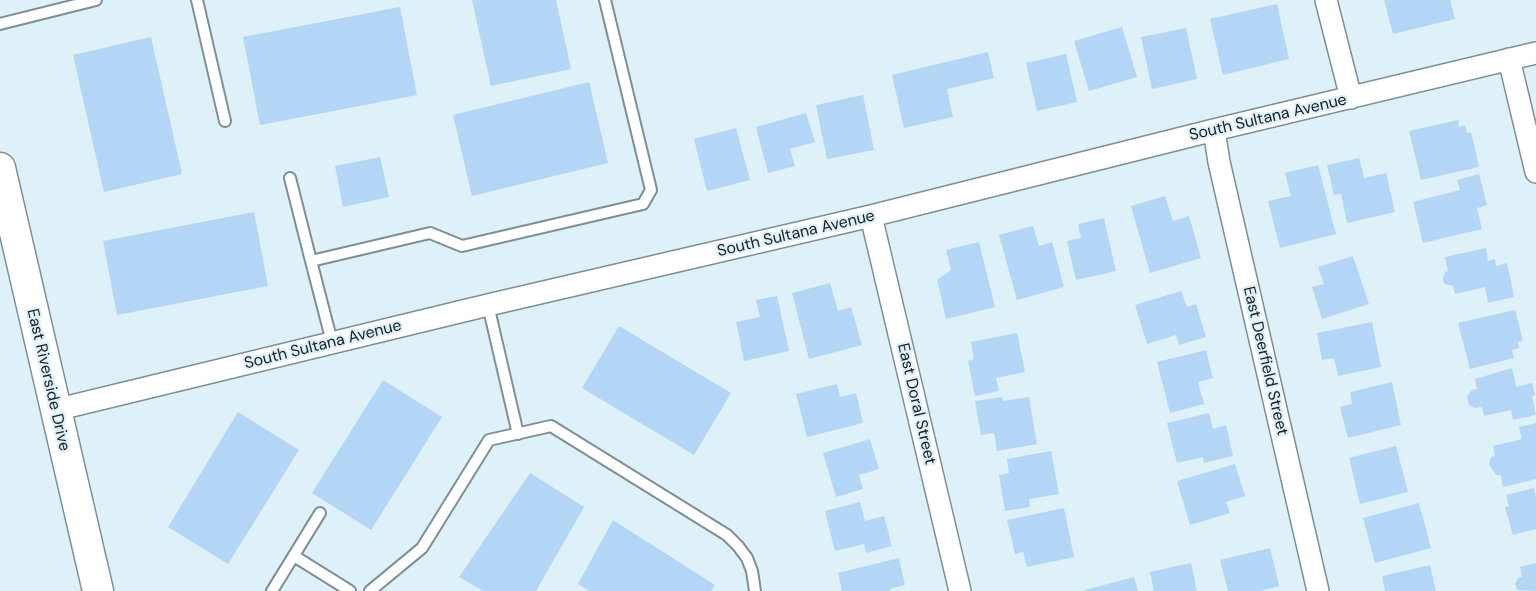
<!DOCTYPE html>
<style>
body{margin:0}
canvas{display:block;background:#def0f8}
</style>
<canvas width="1536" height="591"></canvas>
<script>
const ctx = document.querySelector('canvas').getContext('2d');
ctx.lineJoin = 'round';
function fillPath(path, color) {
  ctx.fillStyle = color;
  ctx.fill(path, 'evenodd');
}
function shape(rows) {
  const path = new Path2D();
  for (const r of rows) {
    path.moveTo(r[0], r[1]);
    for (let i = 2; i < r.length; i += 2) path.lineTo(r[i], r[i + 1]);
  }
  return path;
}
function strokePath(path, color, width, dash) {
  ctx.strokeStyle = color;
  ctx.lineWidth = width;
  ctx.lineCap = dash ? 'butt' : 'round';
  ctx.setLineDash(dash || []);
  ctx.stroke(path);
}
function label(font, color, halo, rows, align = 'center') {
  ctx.font = font + ' "DM Sans",sans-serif';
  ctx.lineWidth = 4.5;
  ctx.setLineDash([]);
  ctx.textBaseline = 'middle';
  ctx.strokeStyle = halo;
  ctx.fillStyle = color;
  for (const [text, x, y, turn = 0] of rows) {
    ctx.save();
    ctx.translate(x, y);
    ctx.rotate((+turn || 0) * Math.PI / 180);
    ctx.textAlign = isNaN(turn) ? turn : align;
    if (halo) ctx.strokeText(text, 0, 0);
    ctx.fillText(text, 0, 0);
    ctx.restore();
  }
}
fillPath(shape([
 [472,0,556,0,571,69,491,86],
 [1384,0,1450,0,1455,19,1393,34],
 [1277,4,1289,59,1223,75,1210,19],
 [400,7,417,95,260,125,243,37],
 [1122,27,1137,77,1089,91,1074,41],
 [1186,28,1197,79,1152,89,1141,37],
 [151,37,182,174,104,192,73,55],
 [988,52,994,78,947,89,953,117,904,128,892,75],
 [1066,54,1077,102,1037,111,1026,63],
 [589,82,608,163,472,196,453,115],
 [863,95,874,150,827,159,816,105],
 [806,113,815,142,790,149,795,166,768,173,756,127],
 [1458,120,1459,127,1465,125,1467,133,1471,132,1479,167,1421,180,1409,131],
 [736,128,750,180,707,191,694,139],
 [380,157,389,197,343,207,335,166],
 [1359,158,1364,178,1386,173,1395,212,1347,223,1341,194,1334,195,1327,165],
 [1318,165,1336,234,1280,248,1268,201,1291,196,1285,173],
 [1479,174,1487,205,1477,208,1482,229,1423,243,1413,202,1460,190,1457,180],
 [1165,196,1173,221,1189,216,1201,258,1150,273,1131,206],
 [254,212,268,286,117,315,103,241],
 [1104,218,1116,271,1076,280,1067,241,1081,238,1078,224],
 [1033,226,1039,246,1052,242,1064,287,1017,300,999,235],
 [979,242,995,307,946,319,937,280,951,270,946,250],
 [1486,248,1488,261,1495,259,1496,266,1507,263,1514,297,1488,303,1485,287,1455,294,1453,286,1444,284,1443,278,1445,272,1448,271,1445,257],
 [1353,256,1369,304,1322,319,1312,287,1324,284,1318,267],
 [830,283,838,311,851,307,862,345,809,359,792,293],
 [1181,291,1187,307,1196,304,1206,337,1179,345,1176,335,1147,344,1135,305],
 [777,296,789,351,744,361,736,322,760,317,756,300],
 [1515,310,1523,341,1518,342,1519,348,1512,350,1514,358,1470,369,1458,323],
 [1372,322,1381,367,1338,376,1334,358,1322,360,1317,333],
 [619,326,731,393,694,455,582,388],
 [1017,333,1025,372,996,378,999,391,975,396,968,361,974,359,971,342],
 [1206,350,1213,378,1198,382,1204,404,1170,413,1157,362],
 [1512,368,1516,387,1532,383,1535,395,1532,396,1536,415,1513,420,1511,410,1484,416,1482,407,1475,408,1469,405,1467,396,1472,390,1477,389,1475,379],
 [383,380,442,417,371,530,312,493],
 [1392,382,1401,425,1348,438,1340,407,1352,404,1350,392],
 [837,384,840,397,856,393,863,423,807,437,796,394],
 [1002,397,1003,401,1029,397,1037,444,997,451,994,433,981,435,975,401],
 [238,412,299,450,228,564,168,527],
 [1209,413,1213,429,1226,425,1233,456,1204,463,1203,457,1177,463,1167,423],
 [1536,423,1536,479,1503,487,1501,475,1496,475,1489,464,1491,457,1495,456,1493,446,1522,439,1519,427],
 [870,439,879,469,859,475,863,489,836,497,823,453],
 [1396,446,1408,492,1360,504,1349,458],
 [1051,451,1059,494,1029,499,1030,507,1005,511,999,475,1009,473,1007,459],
 [1235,464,1245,496,1226,502,1230,513,1190,525,1177,481],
 [530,473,584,507,536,591,483,591,459,577],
 [1534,488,1536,497,1536,529,1513,535,1505,507,1509,506,1506,495],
 [860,502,865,521,884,516,892,546,866,553,864,544,835,551,825,511],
 [1419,503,1431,548,1375,563,1363,518],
 [1064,508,1074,557,1027,567,1023,552,1015,554,1007,520],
 [613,520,715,585,711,591,589,591,578,584],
 [1270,548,1279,586,1261,591,1228,591,1220,560],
 [899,558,905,585,890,589,891,591,842,591,838,573],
 [1191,563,1197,591,1154,591,1150,572],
 [1536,563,1536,591,1517,590,1515,584,1518,578,1522,577,1520,567],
 [1430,565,1436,591,1385,591,1382,576],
 [1134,577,1138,591,1085,591,1085,590]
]), '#b4d6f6');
const lane = shape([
 [197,0,225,121],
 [0,24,96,0],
 [290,178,311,261],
 [488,305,518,434],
 [332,342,311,261,430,233,462,246,643,204,651,190,605,0],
 [294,556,350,591],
 [272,591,320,513],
 [370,591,422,548,489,440,551,426,727,535,738,546,747,558,752,571,755,591]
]);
const street = shape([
 [1326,0,1351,98],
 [1509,59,1536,172],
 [1214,130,1219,162,1318,591],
 [871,216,960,591],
 [55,410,488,305,871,216,1214,130,1536,53]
]);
const secondary = shape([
 [0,168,98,591]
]);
strokePath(lane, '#7e8f96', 14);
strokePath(street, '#7e8f96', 24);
strokePath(secondary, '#7e8f96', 33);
strokePath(lane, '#fff', 10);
strokePath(street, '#fff', 21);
strokePath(secondary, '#fff', 30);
label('16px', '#171e21', '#def0f8', [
 ["South Sultana Avenue",1268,118,-13],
 ["South Sultana Avenue",796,234,-13],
 ["South Sultana Avenue",323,345,-14],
 ["East Deerfield Street",1265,361,77],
 ["East Riverside Drive",48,380,77],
 ["East Doral Street",916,404,77]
]);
</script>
